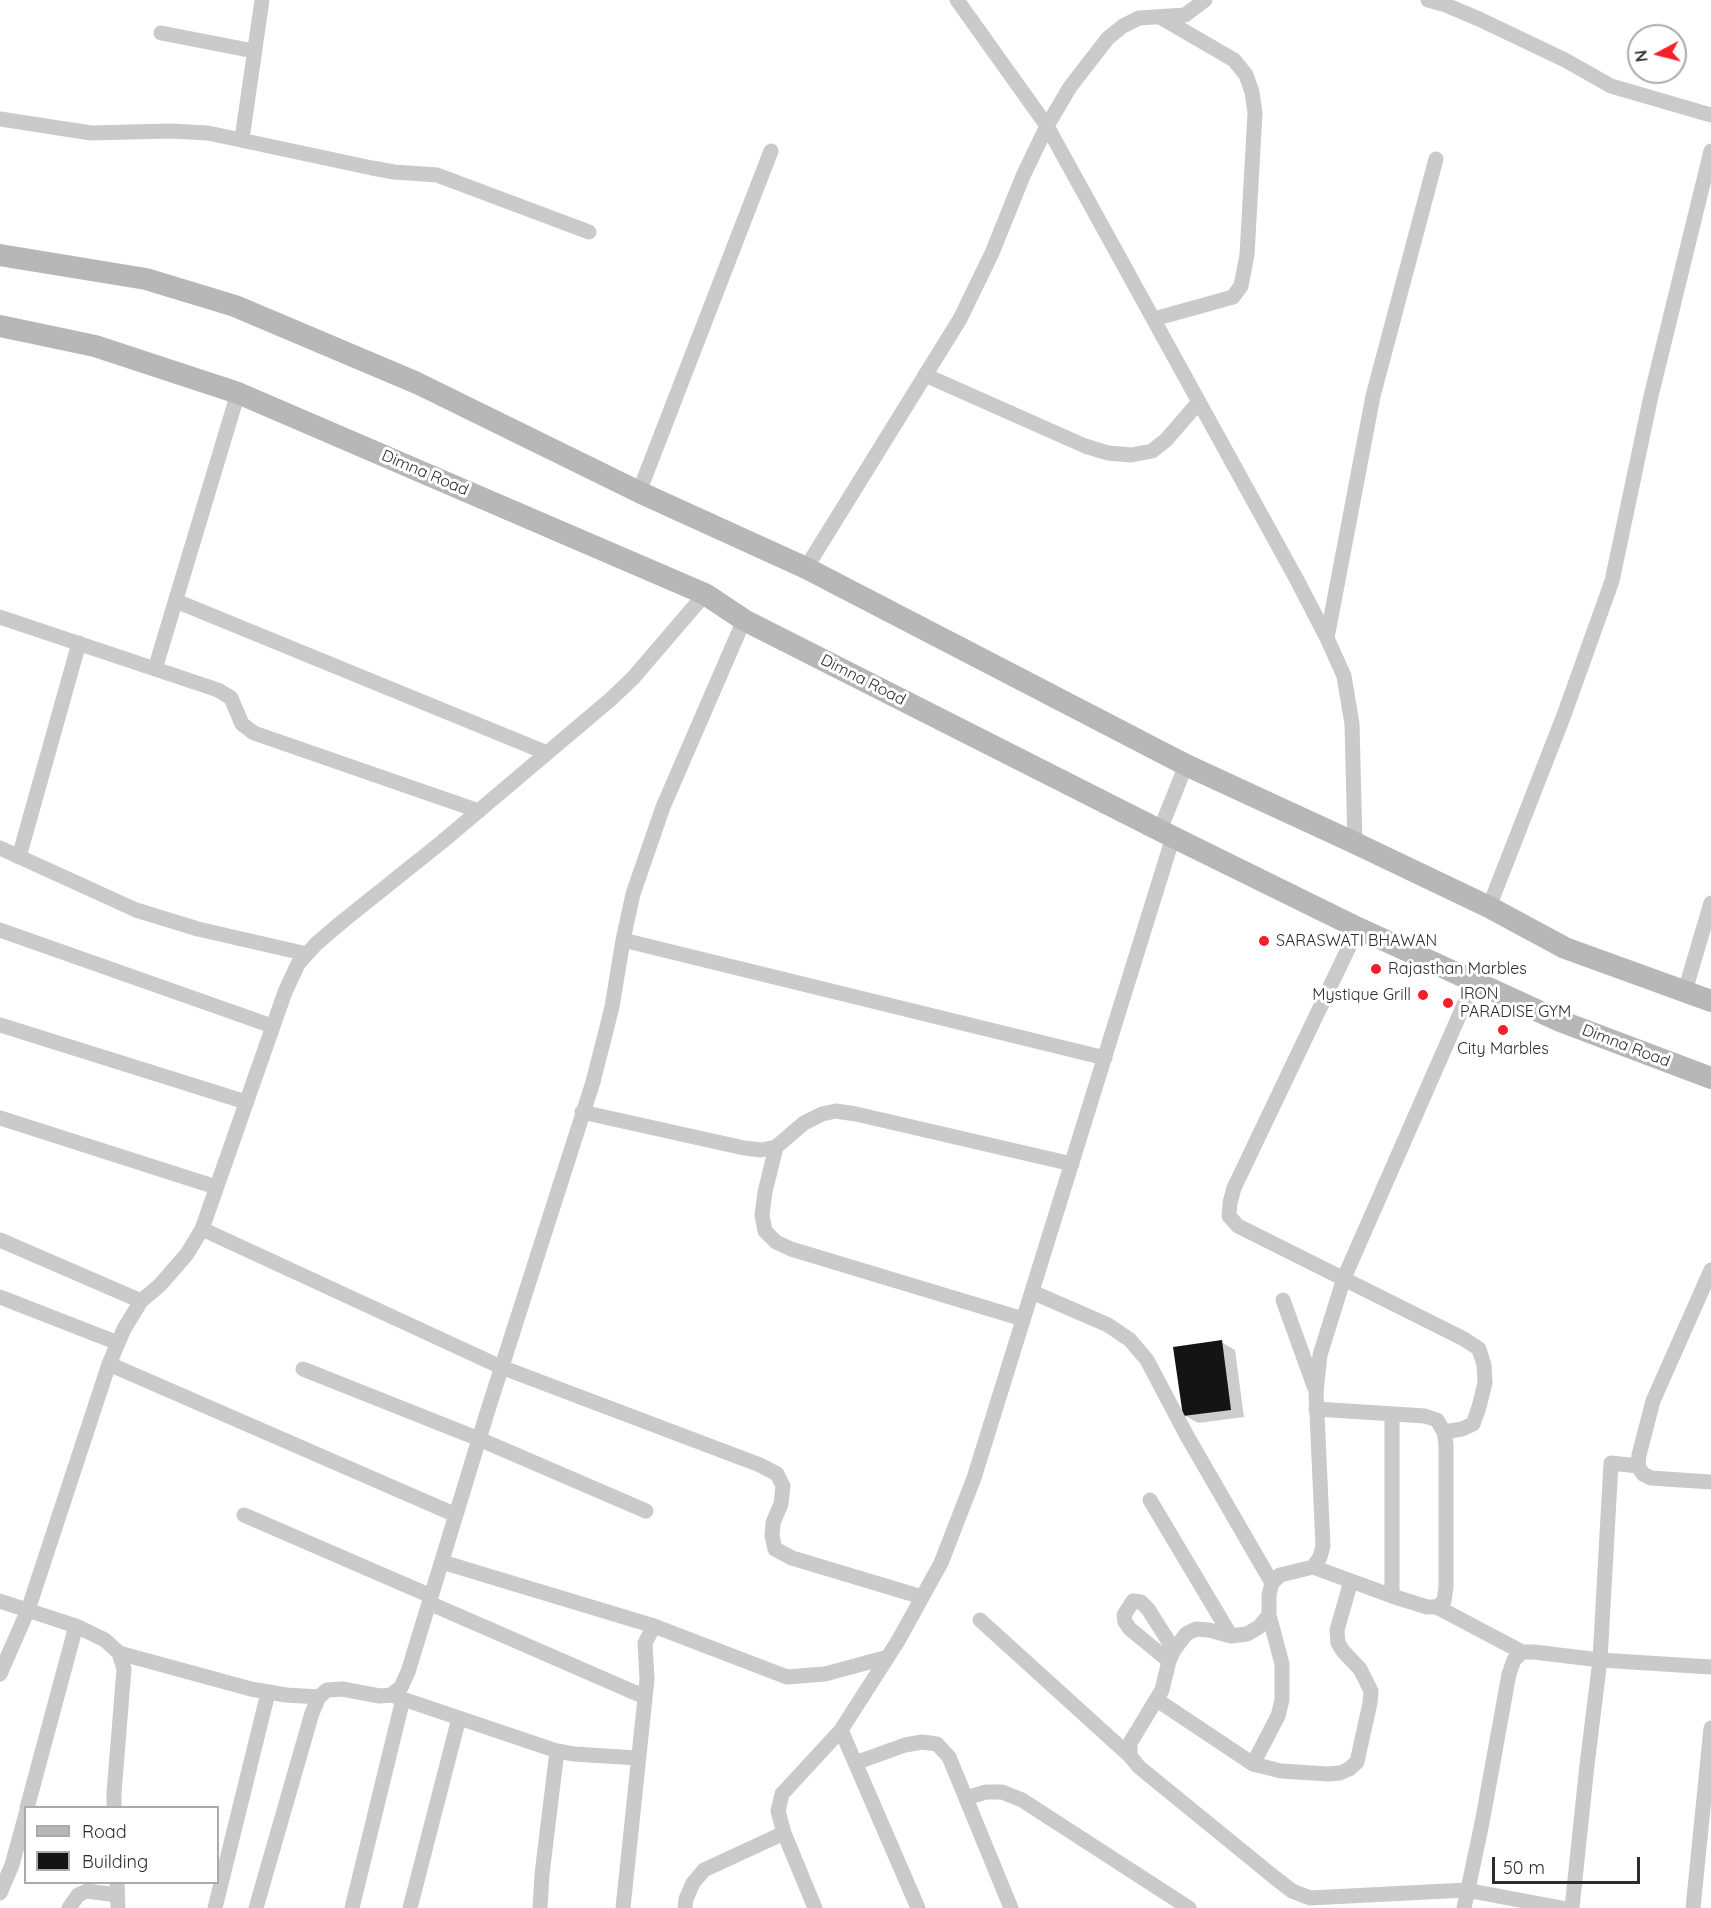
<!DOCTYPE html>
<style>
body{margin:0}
#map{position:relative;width:1711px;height:1908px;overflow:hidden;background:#fff;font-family:Quicksand,sans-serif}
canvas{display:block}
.legend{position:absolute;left:24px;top:1806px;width:195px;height:78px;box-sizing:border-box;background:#fff;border:2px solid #ababab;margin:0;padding:8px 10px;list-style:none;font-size:18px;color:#2d2d2d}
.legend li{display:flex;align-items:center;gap:12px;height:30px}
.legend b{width:30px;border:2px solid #ababab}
.north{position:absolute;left:1627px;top:24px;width:60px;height:60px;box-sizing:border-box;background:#fff;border:2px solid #ababab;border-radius:50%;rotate:263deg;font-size:16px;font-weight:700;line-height:24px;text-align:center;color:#2d2d2d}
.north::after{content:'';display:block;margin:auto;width:21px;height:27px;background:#f51f2a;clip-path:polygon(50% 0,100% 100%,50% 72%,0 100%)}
.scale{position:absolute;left:1492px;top:1857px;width:148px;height:27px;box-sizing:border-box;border:3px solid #2d2d2d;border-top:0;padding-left:8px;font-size:18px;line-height:21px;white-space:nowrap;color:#2d2d2d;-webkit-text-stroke:4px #fff;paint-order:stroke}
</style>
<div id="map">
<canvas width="1711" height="1908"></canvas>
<ul class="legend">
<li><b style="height:8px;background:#b7b7b7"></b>Road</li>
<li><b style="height:16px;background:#141414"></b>Building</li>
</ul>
<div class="north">N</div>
<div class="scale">50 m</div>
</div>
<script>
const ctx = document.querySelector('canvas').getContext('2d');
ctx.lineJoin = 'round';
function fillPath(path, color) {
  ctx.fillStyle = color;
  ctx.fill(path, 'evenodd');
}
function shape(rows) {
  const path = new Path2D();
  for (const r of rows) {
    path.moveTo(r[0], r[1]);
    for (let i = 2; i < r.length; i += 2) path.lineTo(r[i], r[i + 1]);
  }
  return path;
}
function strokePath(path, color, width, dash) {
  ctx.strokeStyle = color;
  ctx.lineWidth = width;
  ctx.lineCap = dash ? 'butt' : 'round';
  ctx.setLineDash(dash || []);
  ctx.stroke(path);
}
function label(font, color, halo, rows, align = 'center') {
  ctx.font = font + ' Quicksand,sans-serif';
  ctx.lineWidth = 6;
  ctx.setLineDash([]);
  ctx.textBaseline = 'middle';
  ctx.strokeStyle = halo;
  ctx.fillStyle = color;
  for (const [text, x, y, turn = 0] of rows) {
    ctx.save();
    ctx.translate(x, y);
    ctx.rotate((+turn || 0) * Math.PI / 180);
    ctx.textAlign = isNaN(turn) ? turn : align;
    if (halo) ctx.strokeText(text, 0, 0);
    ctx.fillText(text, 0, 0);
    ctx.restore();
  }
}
fillPath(shape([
 [1221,1342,1235,1350,1244,1417,1198,1423,1184,1415]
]), '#0003');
fillPath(shape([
 [1222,1340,1231,1410,1183,1416,1173,1347]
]), '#141414');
strokePath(shape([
 [957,0,1047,126,1297,580,1327,638,1344,676,1352,724,1355,843],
 [1428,0,1446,5,1479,19,1565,60,1611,86,1711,115],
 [161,33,254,51],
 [0,119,91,133,170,131,208,133,372,168,394,172,437,175,589,232],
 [242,139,262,0],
 [1154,319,1233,297,1241,286,1247,255,1255,113,1252,92,1246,75,1234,60,1160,17],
 [925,375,1085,446,1108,453,1131,455,1152,451,1166,440,1199,402],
 [639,492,771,151],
 [806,568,960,319,992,253,1023,176,1047,126,1070,87,1108,38,1123,26,1139,18,1185,15,1205,0],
 [176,601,547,753],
 [0,617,218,690,231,698,242,724,254,733,479,811],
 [1327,638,1373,396,1436,159],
 [155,669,238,393],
 [1160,830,1186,765],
 [0,848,136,910,198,929,307,954],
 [19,857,79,643],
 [1489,907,1564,715,1612,581,1651,396,1711,151],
 [1358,928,1234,1188,1230,1203,1229,1216,1238,1226,1464,1339,1479,1349,1484,1365,1485,1383,1479,1407,1473,1424,1462,1429,1444,1432],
 [0,930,272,1026],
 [623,940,1105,1058],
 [1474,982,1344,1278,1320,1355,1316,1392,1323,1546,1320,1557,1313,1567,1280,1575,1272,1583,1269,1595,1269,1615,1259,1627,1247,1634,1231,1636,1209,1630,1196,1629,1186,1634,1174,1650,1169,1661,1162,1690,1130,1743,1130,1756,1139,1767,1274,1877,1292,1891,1310,1898,1466,1890,1562,1908],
 [1685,991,1711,903],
 [0,1025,246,1102],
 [582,1112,744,1148,761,1150,776,1147,804,1123,822,1114,836,1111,856,1114,1072,1164],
 [0,1118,216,1187],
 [776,1147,765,1192,762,1215,765,1231,776,1242,791,1249,1023,1319],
 [202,1229,501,1367,760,1465,777,1474,783,1486,781,1504,773,1523,772,1536,775,1549,792,1558,922,1597],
 [0,1240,141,1301],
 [1711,1270,1653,1401,1639,1455,1638,1466,1643,1474,1651,1478,1711,1482],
 [1032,1292,1108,1325,1130,1340,1147,1360,1187,1436,1272,1583],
 [0,1297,118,1343],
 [1283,1300,1314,1386],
 [109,1364,456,1515],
 [303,1369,479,1439,646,1511],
 [1150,1500,1231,1636],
 [244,1515,431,1596],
 [442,1562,654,1626,645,1643,647,1679,623,1908],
 [1313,1567,1392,1596,1427,1607,1437,1607,1444,1601,1446,1587,1446,1444,1444,1432,1437,1420,1425,1416,1316,1409],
 [1392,1596,1392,1414],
 [0,1601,76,1626,105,1640,119,1653,124,1669,114,1793,114,1808],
 [429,1603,645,1697],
 [1437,1607,1522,1652],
 [980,1620,1130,1756],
 [654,1626,787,1677,825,1674,888,1657],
 [119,1653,251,1689,286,1695,319,1697],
 [1169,1661,1130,1629,1125,1622,1124,1615,1133,1601,1141,1602,1148,1609,1174,1650],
 [0,1674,28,1610,109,1364,124,1329,141,1301,160,1285,187,1254,202,1229,285,992,298,964,316,944,343,921,443,841,611,699,633,678,705,594],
 [391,1695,557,1751,574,1754,637,1758],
 [1157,1700,1253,1764,1281,1771,1328,1774,1340,1773,1349,1769,1357,1762,1370,1703,1371,1691,1360,1669,1343,1651,1338,1643,1337,1630,1351,1581],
 [841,1730,918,1908],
 [855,1763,905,1745,922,1742,937,1744,949,1757,1011,1908],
 [1253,1764,1278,1716,1282,1700,1282,1664,1269,1615],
 [966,1798,986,1792,1002,1792,1022,1800,1189,1908],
 [27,1808,76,1626],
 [117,1882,118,1908],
 [0,1893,12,1865,26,1814],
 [69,1908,78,1895,87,1891,117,1895],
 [215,1908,268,1693],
 [256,1908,312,1713,319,1697,327,1690,342,1689,380,1696,391,1695,401,1687,408,1672,487,1413,593,1082,612,1007,623,940,633,894,663,807,744,620],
 [352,1908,403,1699],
 [410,1908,459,1718],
 [540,1908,542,1874,557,1751],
 [685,1908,686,1899,693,1883,704,1870,784,1833],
 [815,1908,784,1833,778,1811,782,1794,841,1730,898,1641,941,1563,974,1478,1173,837],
 [1464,1908,1482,1823,1509,1674,1514,1660,1522,1652,1534,1652,1600,1660,1711,1667],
 [1572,1908,1587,1765,1600,1660,1611,1463,1638,1466],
 [1693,1908,1711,1728]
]), '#cacaca', 15);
strokePath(shape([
 [0,255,146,279,235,306,417,383,639,492,806,568,1186,765,1355,843,1489,907,1565,948,1711,1001],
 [0,326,95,346,238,393,705,594,744,620,1173,837,1358,928,1560,1021,1711,1078]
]), '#b7b7b7', 22);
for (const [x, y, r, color] of [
 [1264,941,6,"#f51f2a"],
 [1376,969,6,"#f51f2a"],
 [1423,995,6,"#f51f2a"],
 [1448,1003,6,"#f51f2a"],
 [1503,1030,6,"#f51f2a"]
]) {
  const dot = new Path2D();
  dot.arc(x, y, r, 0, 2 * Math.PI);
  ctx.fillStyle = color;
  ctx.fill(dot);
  strokePath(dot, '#fff', 2);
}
label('16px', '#2d2d2d', '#fff', [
 ["Dimna Road",425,473,23],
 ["Dimna Road",863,680,27],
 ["Dimna Road",1626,1046,21]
]);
label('16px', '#2d2d2d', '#fff', [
 ["SARASWATI BHAWAN",1276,941],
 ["Rajasthan Marbles",1388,969],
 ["IRON",1460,994],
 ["PARADISE GYM",1460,1012],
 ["Mystique Grill",1411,995,"right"],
 ["City Marbles",1503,1049,"center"]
], 'left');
</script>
